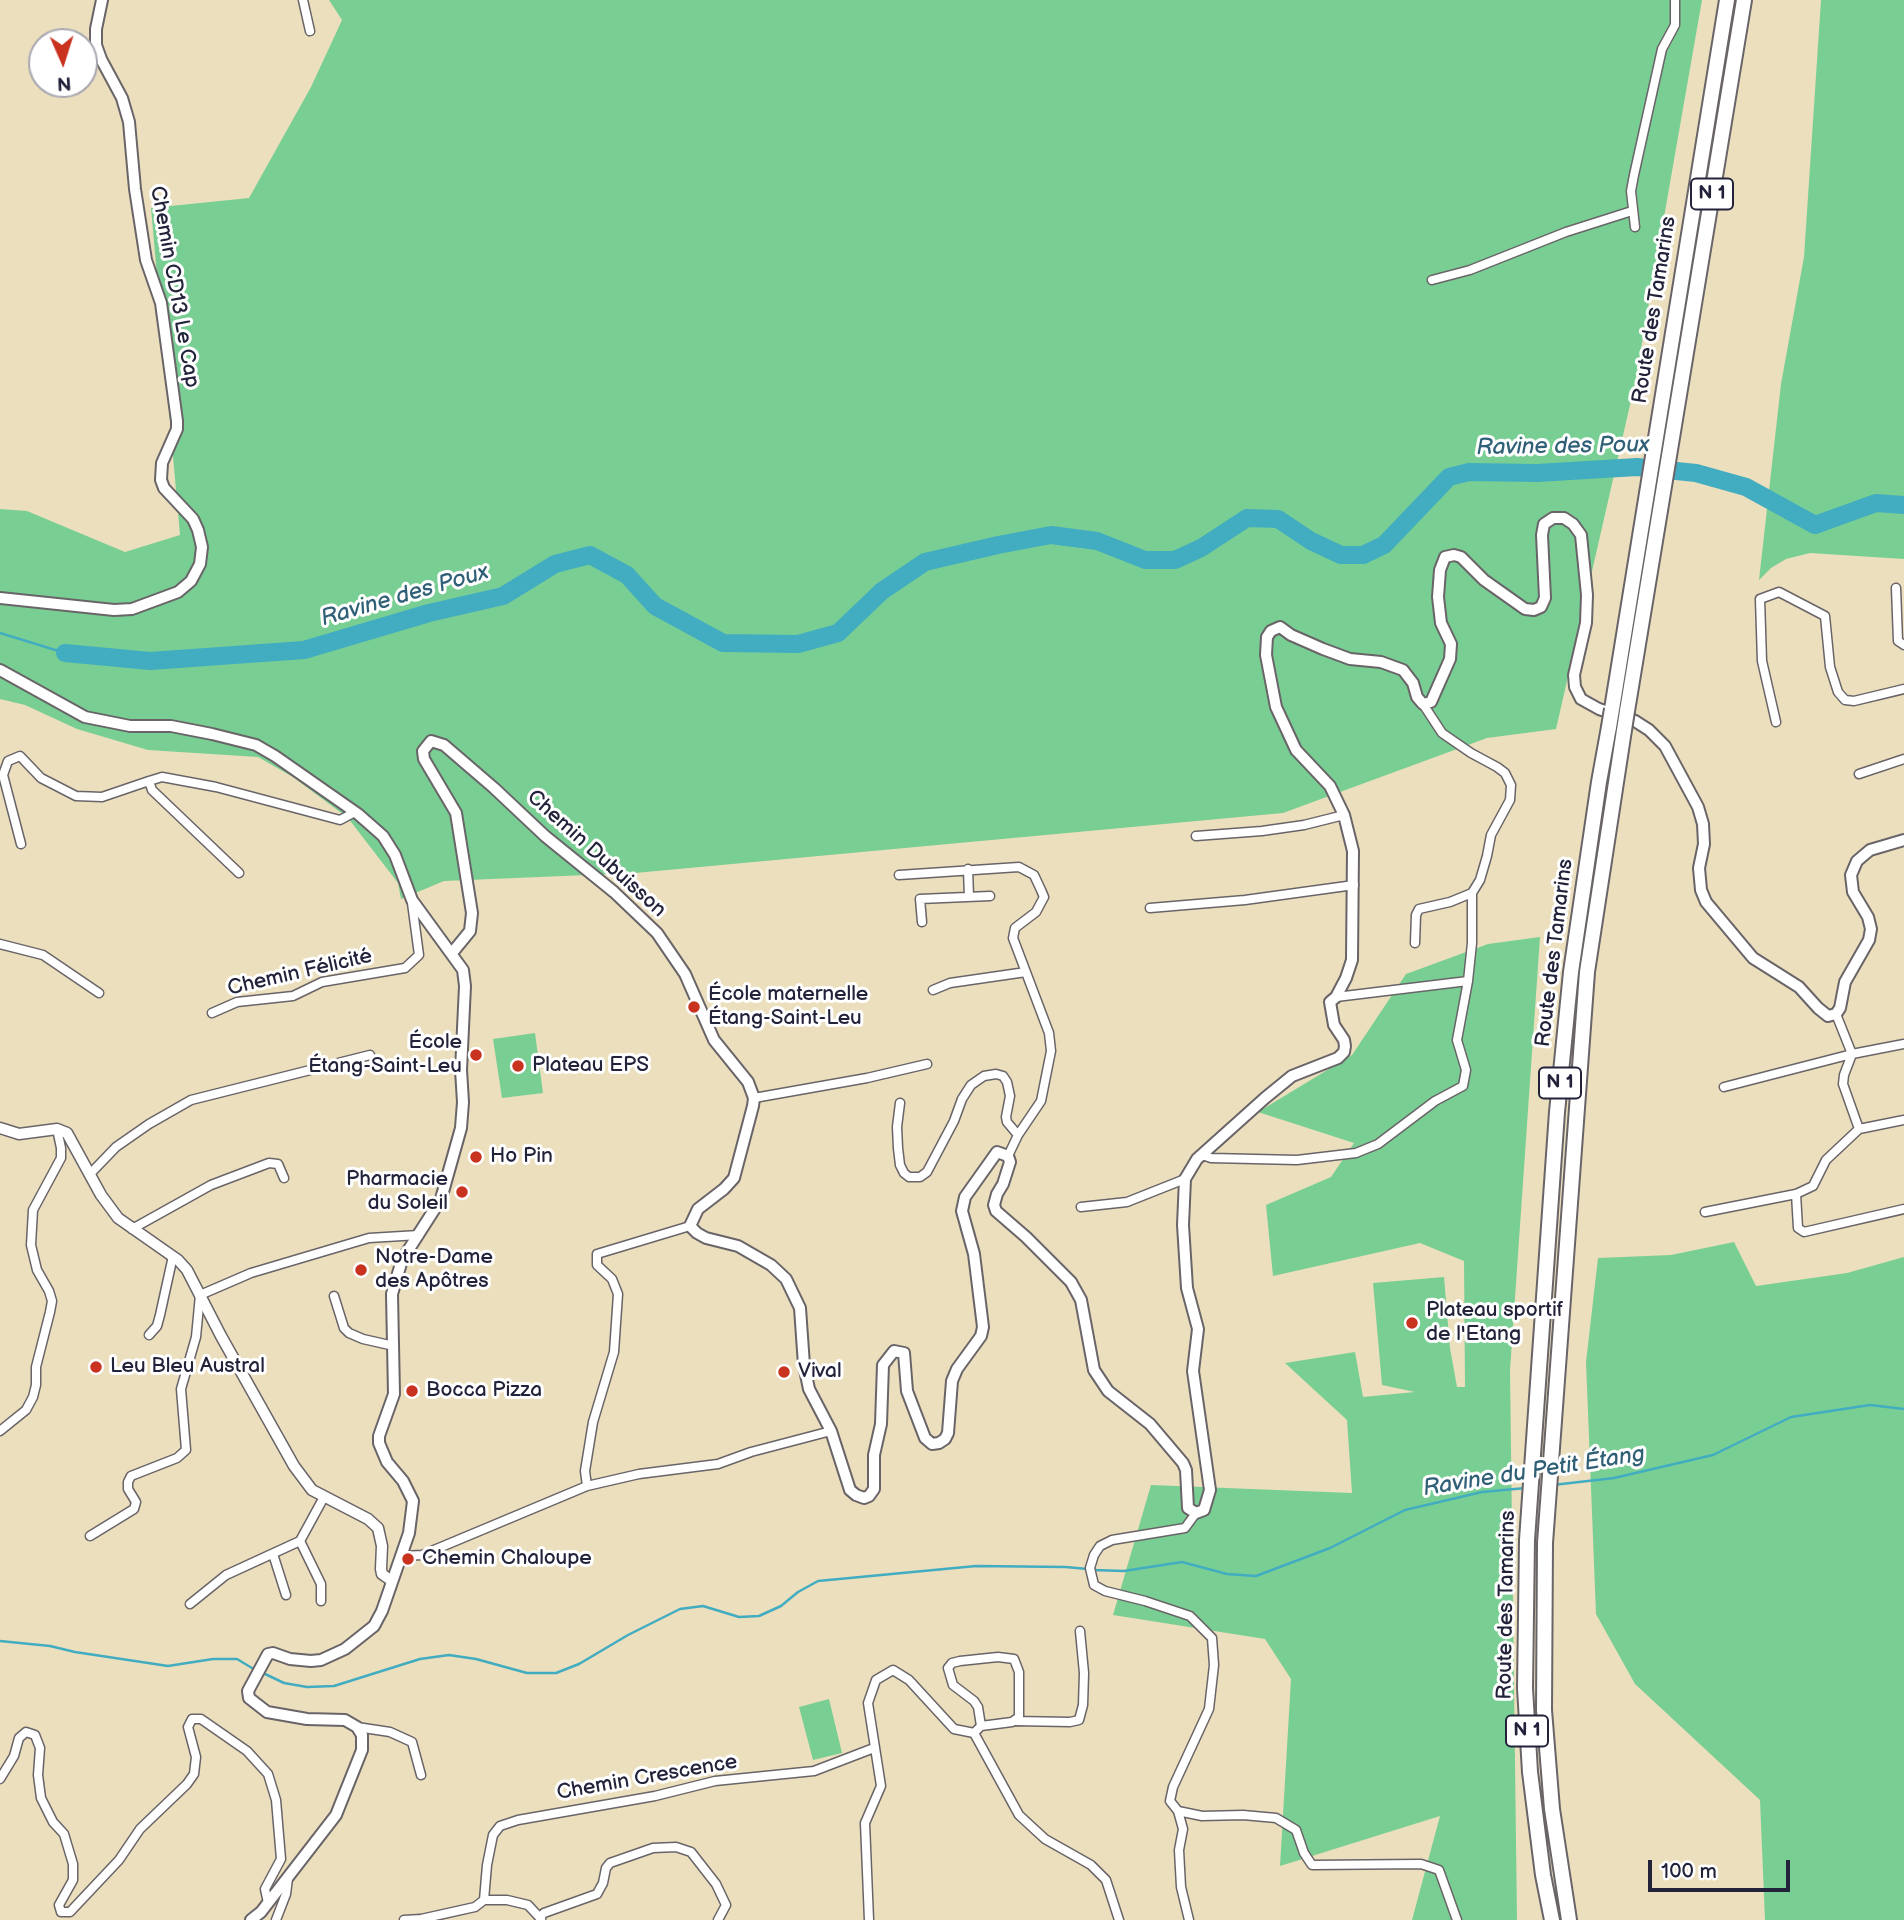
<!DOCTYPE html>
<meta charset="utf-8">
<style>
body{margin:0}
#map{position:relative;width:1904px;height:1920px;overflow:hidden;background:#ecdfbd;font-family:"Balsamiq Sans",sans-serif}
canvas{display:block}
.north{position:absolute;left:28px;top:28px;width:70px;height:70px;box-sizing:border-box;background:#fff;border:2px solid #a7a7b1;border-radius:50%;rotate:177deg;font-size:19px;font-weight:700;line-height:28px;text-align:center;color:#22223b}
.north::after{content:'';display:block;margin:auto;width:24px;height:32px;background:#c8321e;clip-path:polygon(50% 0,100% 100%,50% 72%,0 100%)}
.scale{position:absolute;left:1648px;top:1860px;width:142px;height:32px;box-sizing:border-box;border:4px solid #22223b;border-top:0;padding-left:9px;font-size:21px;line-height:24px;white-space:nowrap;color:#22223b;-webkit-text-stroke:5px #fff;paint-order:stroke}
</style>
<div id="map">
<canvas width="1904" height="1920"></canvas>
<div class="north">N</div>
<div class="scale">100 m</div>
</div>
<script>
const ctx = document.querySelector('canvas').getContext('2d');
ctx.lineJoin = 'round';
function fillPath(path, color) {
  ctx.fillStyle = color;
  ctx.fill(path, 'evenodd');
}
function shape(rows) {
  const path = new Path2D();
  for (const r of rows) {
    path.moveTo(r[0], r[1]);
    for (let i = 2; i < r.length; i += 2) path.lineTo(r[i], r[i + 1]);
  }
  return path;
}
function strokePath(path, color, width, dash) {
  ctx.strokeStyle = color;
  ctx.lineWidth = width;
  ctx.lineCap = dash ? 'butt' : 'round';
  ctx.setLineDash(dash || []);
  ctx.stroke(path);
}
function label(font, color, halo, rows, align = 'center') {
  ctx.font = font + ' "Balsamiq Sans",sans-serif';
  ctx.lineWidth = 6;
  ctx.setLineDash([]);
  ctx.textBaseline = 'middle';
  ctx.strokeStyle = halo;
  ctx.fillStyle = color;
  for (const [text, x, y, turn = 0] of rows) {
    ctx.save();
    ctx.translate(x, y);
    ctx.rotate((+turn || 0) * Math.PI / 180);
    ctx.textAlign = isNaN(turn) ? turn : align;
    if (halo) ctx.strokeText(text, 0, 0);
    ctx.fillText(text, 0, 0);
    ctx.restore();
  }
}
fillPath(shape([
 [329,0,1702,0,1635,383,1556,729,1487,738,1283,813,635,873,444,881,401,899,398,883,348,818,293,777,258,757,148,750,77,729,25,705,0,699,0,509,27,511,125,552,180,535,151,208,249,198,311,87,342,20],
 [1821,0,1904,0,1904,559,1810,553,1786,559,1771,568,1759,580,1781,384,1804,257],
 [1540,937,1510,1370,1517,1920,1412,1920,1440,1816,1280,1866,1291,1679,1265,1639,1113,1615,1151,1485,1352,1493,1347,1420,1285,1363,1355,1352,1363,1397,1415,1392,1382,1385,1373,1283,1444,1277,1450,1348,1457,1387,1465,1387,1464,1261,1420,1243,1273,1276,1266,1205,1331,1177,1354,1143,1258,1112,1352,1055,1406,974,1488,944],
 [535,1033,543,1093,502,1098,493,1039],
 [1734,1242,1756,1286,1847,1273,1904,1257,1904,1920,1765,1920,1760,1800,1635,1684,1596,1614,1586,1362,1598,1258,1671,1255],
 [829,1699,842,1753,813,1760,799,1707]
]), '#79cf93');
strokePath(shape([
 [0,633,65,653],
 [1553,1485,1614,1478,1713,1455,1791,1417,1870,1405,1904,1409],
 [1093,1570,1124,1571,1182,1562,1227,1574,1256,1576,1330,1548,1405,1510,1482,1492,1526,1488],
 [0,1641,50,1646,75,1652,168,1666,213,1659,237,1659,257,1671],
 [263,1673,284,1683,307,1687,334,1686,420,1659,449,1655,476,1659,527,1673,556,1673,579,1664,628,1635,680,1609,703,1606,739,1617,759,1616,781,1606,798,1592,818,1581,976,1566,1066,1567,1087,1569]
]), '#42acc1', 2.5);
strokePath(shape([
 [65,653,150,661,304,650,429,613,503,596,555,564,590,555,627,575,655,606,723,643,798,644,838,633,882,591,925,562,998,545,1051,535,1097,541,1145,560,1175,560,1201,548,1247,518,1278,519,1311,541,1341,555,1363,555,1384,545,1449,477,1469,472,1537,473,1637,467,1696,473,1746,487,1815,525,1876,503,1904,505]
]), '#42acc1', 18);
const minor = shape([
 [303,0,310,31],
 [1635,227,1631,191,1634,175,1662,49,1675,25,1675,0],
 [1432,280,1470,270,1566,232,1632,211],
 [1896,588,1898,641,1904,645],
 [1776,722,1762,661,1760,599,1779,592,1825,616,1830,667,1838,692,1845,700,1854,701,1904,689],
 [1859,774,1904,759],
 [1196,836,1262,831,1304,825,1344,815],
 [21,844,3,775,8,761,20,756,41,778,76,796,102,797,149,781],
 [968,869,969,897],
 [239,873,152,790,149,781,162,777,216,787,340,820,355,812],
 [899,875,1019,867,1034,875,1041,890,1044,897,1036,912,1015,928,1013,938,1049,1033,1051,1051,1041,1101,1018,1135,1008,1156],
 [1150,908,1245,900,1354,885],
 [922,922,920,899,990,896],
 [1415,943,1416,915,1419,909,1450,902,1472,893],
 [0,944,43,955,99,993],
 [933,990,950,983,1026,972],
 [1336,997,1468,981],
 [212,1013,237,1002,293,996,322,982,405,968,419,955,412,903],
 [1724,1087,1852,1054,1904,1044],
 [754,1098,867,1078,927,1064],
 [900,1103,897,1127,898,1148,900,1165,904,1173,909,1177,920,1177,927,1172,954,1121,962,1099,971,1085,984,1076,996,1074,1003,1076,1007,1082,1010,1096,1006,1117,1007,1122,1018,1135],
 [1859,1129,1904,1120],
 [1202,1155,1211,1158,1297,1160,1356,1153,1378,1144,1435,1101,1463,1086,1466,1070,1457,1040,1468,981,1472,943,1472,893,1480,880,1487,856,1491,835,1510,800,1511,785,1505,773,1497,767,1471,753,1442,733,1423,704],
 [90,1174,116,1147,149,1124,191,1100,370,1055],
 [1796,1194,1798,1228,1804,1232,1904,1209],
 [1081,1207,1127,1202,1185,1179],
 [1705,1212,1796,1194,1813,1186,1826,1160,1859,1129,1843,1084,1844,1075,1852,1054,1836,1014],
 [132,1229,211,1185,269,1163,278,1164,284,1178],
 [334,1296,344,1328,349,1333,363,1339,394,1346],
 [149,1335,157,1326,160,1315,173,1256],
 [0,1431,26,1410,33,1397,36,1385,36,1367,50,1312,52,1301,49,1291,37,1270,31,1245,33,1210,61,1158,61,1148,57,1129],
 [587,1486,639,1474,718,1464,751,1452,831,1431],
 [90,1536,134,1509,136,1502,128,1489,128,1482,131,1476,177,1458,186,1450,181,1389,196,1337,200,1295,251,1273,369,1238,419,1235],
 [300,1541,321,1584,321,1601],
 [273,1554,286,1595],
 [402,1556,422,1555,587,1486,585,1471,593,1422,614,1352,618,1294,612,1279,597,1265,597,1254,690,1226],
 [190,1604,226,1575,300,1541,324,1497],
 [1015,1721,1070,1722,1079,1720,1083,1705,1084,1673,1080,1631],
 [357,1727,390,1732,412,1742,421,1775],
 [974,1733,981,1726,1012,1722,1019,1717,1019,1672,1014,1659,998,1657,960,1661,952,1663,948,1668,953,1685,974,1701,978,1707,981,1726],
 [0,1779,14,1756,19,1738,26,1732,35,1735,40,1748,38,1775,41,1798,53,1822,64,1834,73,1864,73,1880,59,1905,61,1912,70,1912,119,1860,140,1829,187,1784,194,1774,196,1757,188,1727,192,1719,201,1719,247,1751,268,1774,276,1800,281,1859,265,1889,268,1903],
 [1178,1811,1202,1816,1243,1815,1276,1818,1296,1830,1304,1853,1312,1865,1421,1864,1439,1870,1457,1920],
 [484,1900,487,1865,493,1835,500,1826,518,1820,655,1796,715,1781,814,1771,874,1748],
 [540,1917,544,1913,597,1894,603,1883,606,1868,610,1863,653,1848,676,1847,691,1852,716,1884,726,1905,718,1920],
 [276,1920,286,1894,288,1878],
 [404,1920,421,1919,475,1907,484,1900,507,1900,528,1905,541,1919],
 [869,1920,865,1823,881,1786,868,1703,876,1680,893,1670,909,1680,954,1729,974,1733,1019,1815,1045,1839,1091,1865,1106,1880,1119,1920],
 [1189,1920,1181,1887,1179,1850,1183,1829,1178,1811,1170,1801,1173,1787,1209,1709,1214,1665,1212,1638,1190,1616,1145,1601,1105,1591,1094,1585,1090,1568,1094,1555,1100,1546,1112,1540,1185,1528,1196,1513]
]);
const tertiary = shape([
 [0,1128,19,1134,57,1129,67,1133,101,1195,118,1218,178,1260,187,1270,221,1336,294,1466,312,1490,368,1519,378,1528,382,1546,381,1569,382,1574,392,1581]
]);
const secondary = shape([
 [0,598,114,610,132,609,178,592,191,581,200,564,202,547,198,530,193,519,164,488,161,480,162,463,177,429,177,421,161,303,146,260,135,189,129,122,122,98,101,59,96,45,96,29,102,0],
 [0,670,85,717,130,726,171,726,212,734,256,745,275,756,358,814,383,836,395,855,412,900,463,970,465,986,461,1070,463,1102,461,1128,441,1199,402,1260,392,1294,394,1394,379,1436,379,1443,387,1462,403,1481,413,1501,409,1533,382,1611,374,1626,345,1649,321,1660,311,1661,290,1659,273,1653,268,1654,248,1691,249,1698,267,1712,307,1719,345,1720,357,1727,362,1735,362,1750,336,1815,261,1912,251,1920],
 [452,953,470,931,472,913,456,813,424,759,423,751,431,741,444,745,494,788,545,836,614,892,657,933,685,974,714,1040,748,1082,754,1098,753,1106,734,1178,724,1189,698,1209,690,1226,697,1233,706,1238,738,1246,771,1265,786,1279,800,1308,804,1365,809,1389,831,1431,850,1490,856,1495,864,1498,869,1496,874,1489,874,1455,881,1424,883,1365,894,1351,904,1353,907,1391,925,1438,932,1444,939,1443,945,1439,948,1433,952,1381,957,1369,981,1336,983,1327,974,1254,962,1211,965,1197,997,1152,1008,1156,1010,1162,1003,1184,997,1194,994,1205,996,1211,1026,1237,1071,1282,1081,1300,1094,1370,1108,1391,1150,1424,1183,1463,1186,1470,1188,1508,1196,1513,1204,1510,1210,1490,1193,1371,1198,1329,1187,1288,1183,1225,1185,1179,1197,1159,1265,1098,1292,1076,1338,1058,1344,1052,1345,1046,1344,1040,1334,1025,1330,1002,1336,997,1346,978,1352,960,1353,851,1344,815,1330,786,1296,750,1276,707,1266,655,1267,637,1271,631,1280,627,1291,635,1323,649,1350,659,1381,662,1403,670,1413,683,1417,697,1423,704,1431,702,1450,659,1451,644,1441,623,1438,597,1440,570,1445,557,1454,555,1461,557,1484,580,1525,609,1534,610,1541,607,1545,598,1542,535,1544,524,1553,518,1564,518,1573,524,1581,535,1587,595,1586,623,1574,675,1575,687,1581,699,1599,709,1635,721,1649,730,1665,746,1698,807,1703,824,1704,844,1699,868,1701,890,1706,902,1753,958,1799,987,1818,1008,1828,1016,1836,1014,1840,1008,1845,982,1869,940,1871,929,1868,917,1853,892,1851,875,1857,861,1870,850,1904,840]
]);
const trunk = shape([
 [1612,709,1727,0],
 [1627,711,1744,0],
 [1552,1920,1543,1875,1530,1772,1525,1688,1527,1540,1557,1112,1571,972,1599,782,1609,727],
 [1569,1920,1552,1809,1544,1710,1545,1543,1587,972,1624,730]
]);
strokePath(minor, '#696468', 11);
strokePath(tertiary, '#696468', 13);
strokePath(secondary, '#696468', 14);
strokePath(trunk, '#696468', 18);
strokePath(minor, '#fff', 8);
strokePath(tertiary, '#fff', 10);
strokePath(secondary, '#fff', 10);
strokePath(trunk, '#fff', 14);
const trunkBridge = shape([
 [1609,727,1612,709],
 [1624,730,1627,711]
]);
strokePath(trunkBridge, '#696468', 18, []);
strokePath(trunkBridge, '#fff', 14);
for (const [x, y, r, color] of [
 [694,1007,7,"#c8321e"],
 [476,1055,7,"#c8321e"],
 [518,1066,7,"#c8321e"],
 [476,1157,7,"#c8321e"],
 [462,1192,7,"#c8321e"],
 [361,1270,7,"#c8321e"],
 [1412,1323,7,"#c8321e"],
 [96,1367,7,"#c8321e"],
 [784,1372,7,"#c8321e"],
 [412,1391,7,"#c8321e"],
 [408,1559,7,"#c8321e"]
]) {
  const dot = new Path2D();
  dot.arc(x, y, r, 0, 2 * Math.PI);
  ctx.fillStyle = color;
  ctx.fill(dot);
  strokePath(dot, '#fff', 2.5);
}
for (const [x, y, w] of [
 [1712,194,42],
 [1560,1083,42],
 [1527,1731,42]
]) {
  const box = new Path2D();
  box.roundRect(x - w / 2, y - 15.5, w, 31, 5);
  ctx.fillStyle = '#fff';
  ctx.fill(box);
  strokePath(box, '#22223b', 2);
}
label('bold 19px', '#22223b', null, [
 ["N 1",1712,194],
 ["N 1",1560,1083],
 ["N 1",1527,1731]
]);
label('21px', '#22223b', '#fff', [
 ["Chemin CD13 Le Cap",174,287,80],
 ["Route des Tamarins",1655,310,-81],
 ["Chemin Dubuisson",596,854,42],
 ["Route des Tamarins",1555,953,-83],
 ["Chemin Félicité",300,973,-13],
 ["Route des Tamarins",1507,1605,-89],
 ["Chemin Crescence",647,1778,-10]
]);
label('21px', '#22223b', '#fff', [
 ["École maternelle",708,995],
 ["Étang-Saint-Leu",708,1019],
 ["École",462,1043,"right"],
 ["Étang-Saint-Leu",462,1067,"right"],
 ["Plateau EPS",532,1066],
 ["Ho Pin",490,1157],
 ["Pharmacie",448,1180,"right"],
 ["du Soleil",448,1204,"right"],
 ["Notre-Dame",375,1258],
 ["des Apôtres",375,1282],
 ["Plateau sportif",1426,1311],
 ["de l'Etang",1426,1335],
 ["Leu Bleu Austral",110,1367],
 ["Vival",798,1372],
 ["Bocca Pizza",426,1391],
 ["Chemin Chaloupe",422,1559]
], 'left');
label('italic 23px', '#306077', '#fff', [
 ["Ravine des Poux",1563,447,-1],
 ["Ravine des Poux",405,596,-16],
 ["Ravine du Petit Étang",1534,1472,-9]
]);
</script>
